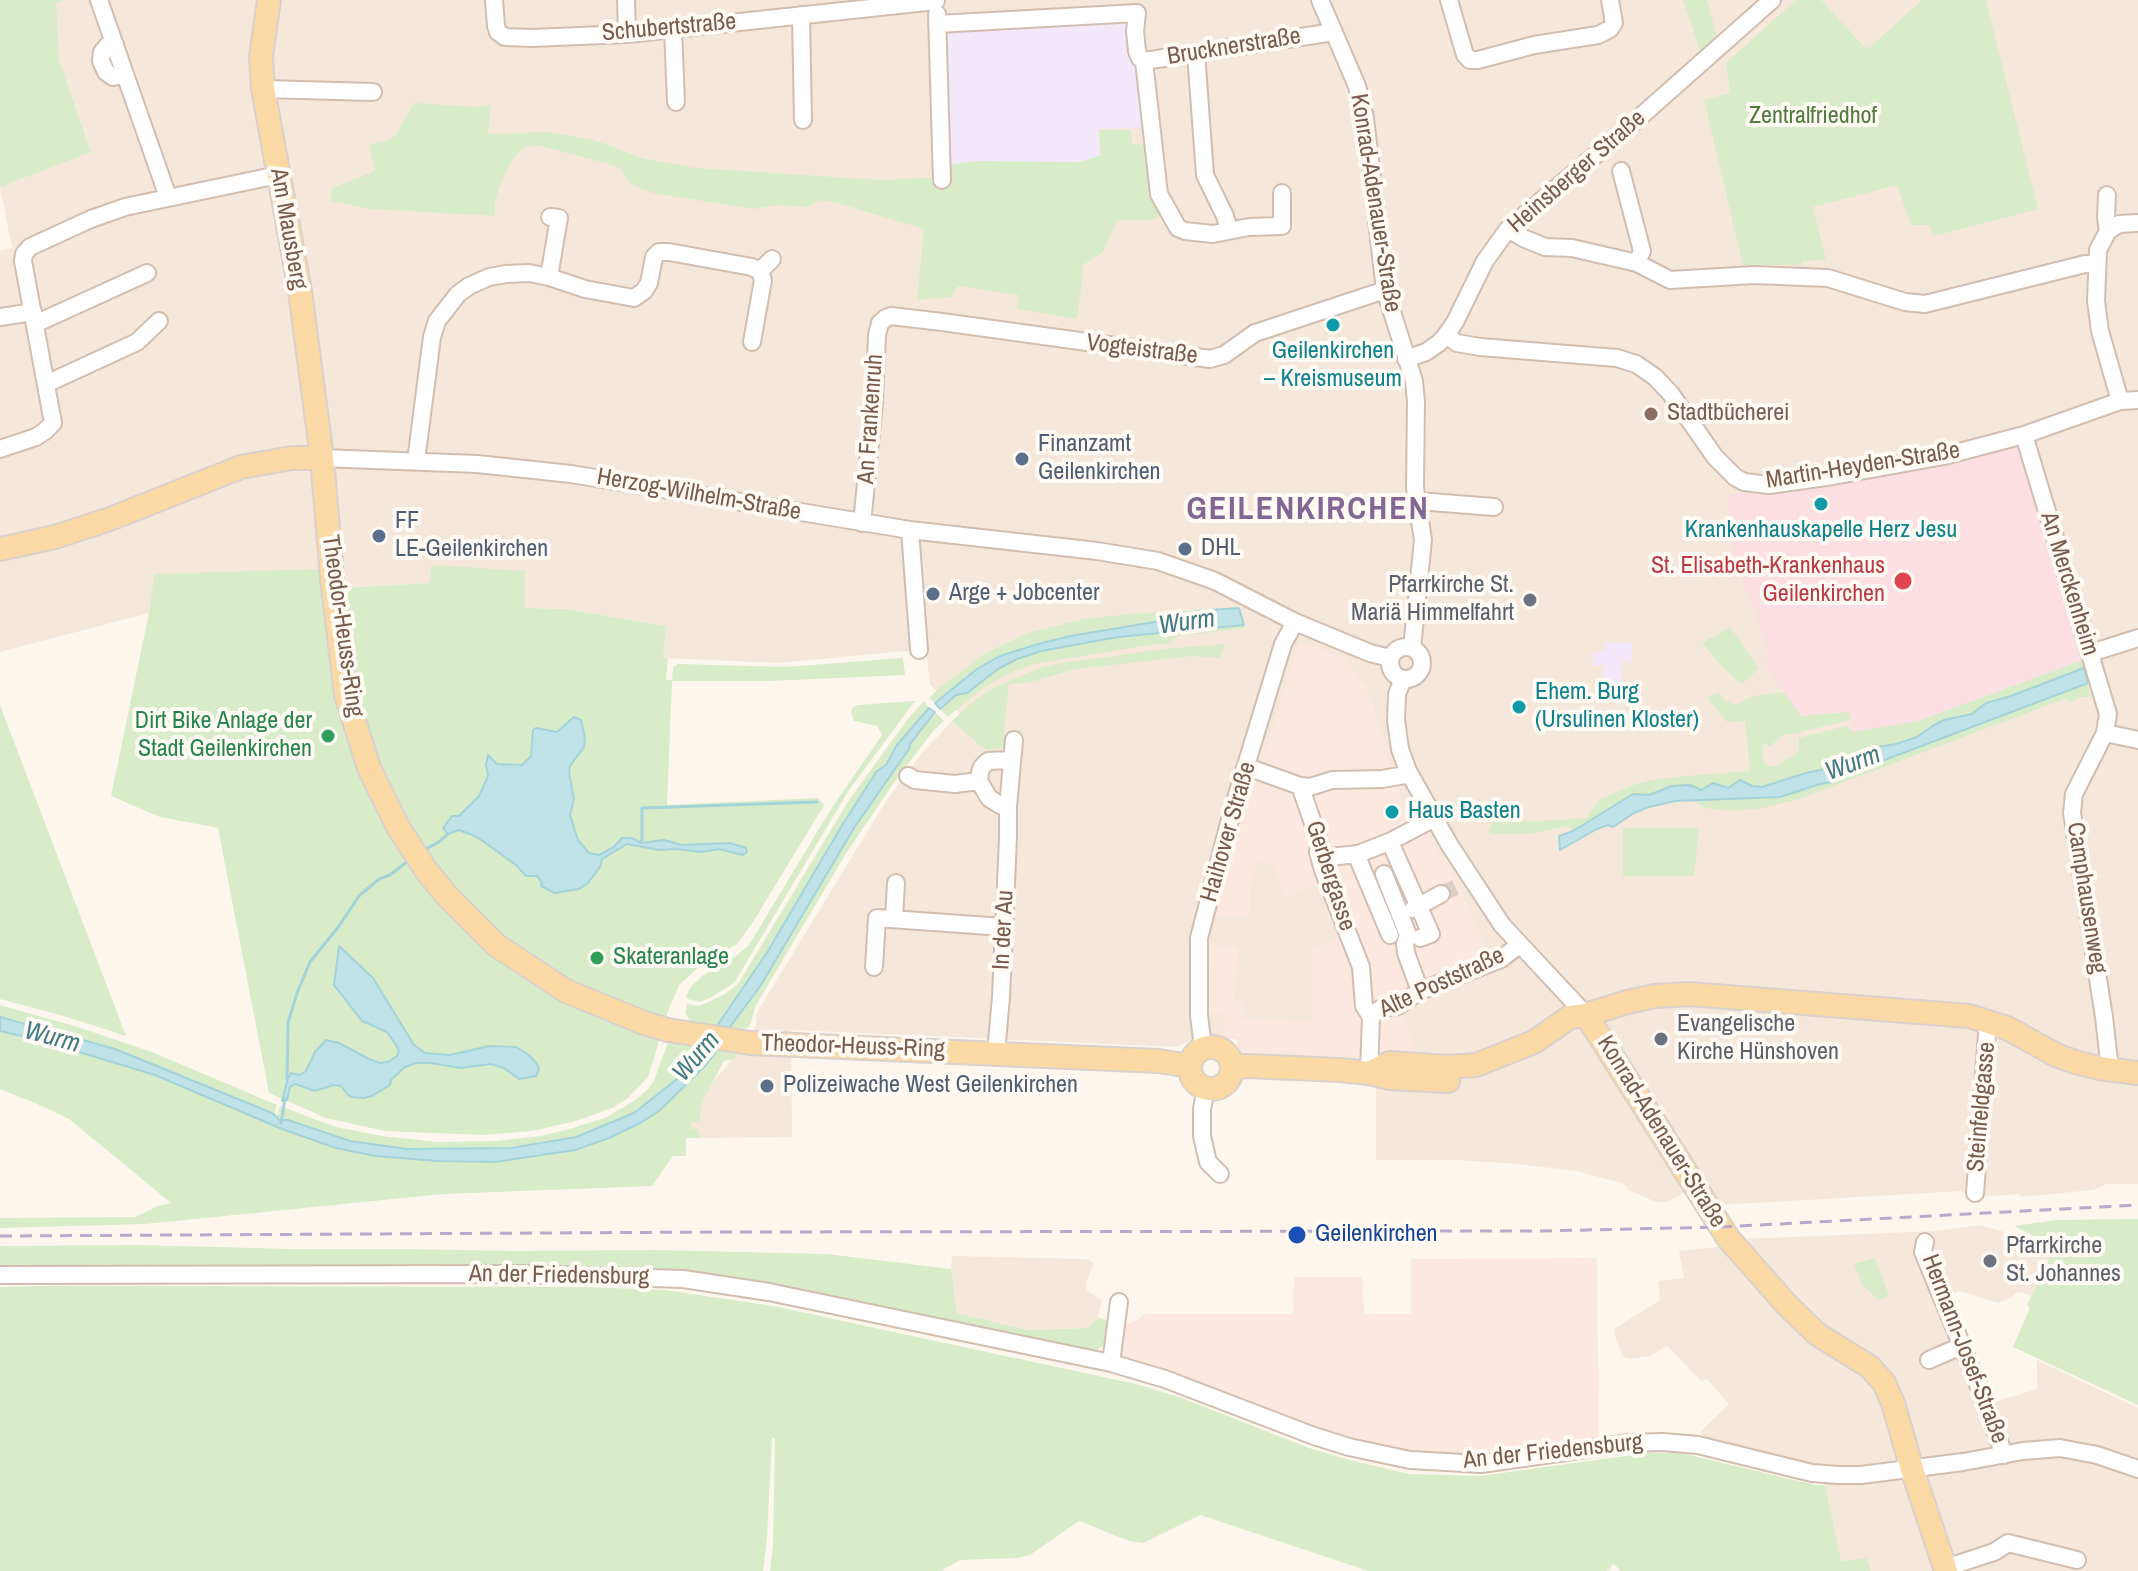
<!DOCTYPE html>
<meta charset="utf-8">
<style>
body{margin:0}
canvas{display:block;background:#fdf6ec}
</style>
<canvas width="2138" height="1571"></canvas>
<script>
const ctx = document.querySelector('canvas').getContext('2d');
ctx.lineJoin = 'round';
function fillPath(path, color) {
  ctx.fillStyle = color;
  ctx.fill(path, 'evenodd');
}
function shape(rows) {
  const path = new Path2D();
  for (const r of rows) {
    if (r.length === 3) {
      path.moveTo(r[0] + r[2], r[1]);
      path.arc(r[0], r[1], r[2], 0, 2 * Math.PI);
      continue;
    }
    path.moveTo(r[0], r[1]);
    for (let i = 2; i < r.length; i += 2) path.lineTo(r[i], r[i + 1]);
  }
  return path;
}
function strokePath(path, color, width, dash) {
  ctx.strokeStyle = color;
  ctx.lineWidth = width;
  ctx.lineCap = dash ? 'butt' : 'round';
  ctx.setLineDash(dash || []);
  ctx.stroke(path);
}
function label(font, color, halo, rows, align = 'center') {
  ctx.font = font + ' "Archivo Narrow",sans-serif';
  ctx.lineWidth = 8;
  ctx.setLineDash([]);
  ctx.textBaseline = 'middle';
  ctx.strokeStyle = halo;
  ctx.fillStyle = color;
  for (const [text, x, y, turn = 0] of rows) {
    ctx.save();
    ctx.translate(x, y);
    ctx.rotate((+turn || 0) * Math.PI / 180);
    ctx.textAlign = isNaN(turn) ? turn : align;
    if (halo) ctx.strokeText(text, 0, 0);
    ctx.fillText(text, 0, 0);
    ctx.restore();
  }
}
fillPath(shape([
 [66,0,2138,0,2138,1184,2107,1184,2093,1190,2020,1197,2019,1194,1969,1198,1962,1191,1720,1205,1704,1183,1666,1202,1656,1202,1628,1190,1624,1184,1577,1171,1517,1164,1457,1160,1376,1160,1376,1059,1238,1054,1237,1039,1190,1041,1177,1047,791,1030,792,1137,686,1138,682,1120,739,1051,756,1026,756,1014,886,801,923,752,960,713,930,685,926,649,778,663,663,658,666,626,567,609,525,608,431,566,431,583,324,589,154,574,149,613,0,652,0,251,12,248,0,187,91,151,59,59,55,3],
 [1980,1225,2008,1233,2053,1253,2031,1296,2018,1292,2010,1298,1998,1303,1959,1291,1933,1302,1981,1406,2037,1389,2037,1360,2138,1408,2138,1571,1871,1571,1867,1558,1841,1561,1825,1489,1826,1467,1810,1465,1705,1438,1700,1432,1729,1404,1707,1379,1702,1382,1667,1346,1650,1356,1631,1359,1623,1357,1616,1340,1614,1329,1660,1300,1658,1281,1684,1278,1679,1251,1725,1246,1740,1239,1936,1231],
 [952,1256,1086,1259,1094,1263,1086,1282,1087,1291,1102,1300,1098,1317,1087,1328,1028,1330,957,1313,951,1269]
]), '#f5e8da');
fillPath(shape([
 [1300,642,1343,658,1368,689,1405,813,1415,809,1423,829,1446,863,1460,890,1490,956,1411,984,1417,1002,1400,1010,1421,1061,1241,1052,1241,1038,1223,1037,1224,1014,1208,1013,1210,945,1238,947,1234,1001,1245,1002,1243,1019,1311,1021,1313,949,1339,938,1317,885,1286,897,1273,866,1259,860,1250,887,1249,918,1214,917,1217,898],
 [1597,1258,1599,1439,1486,1457,1410,1452,1332,1435,1123,1359,1119,1351,1122,1327,1139,1319,1144,1314,1293,1314,1294,1277,1362,1277,1364,1314,1411,1314,1411,1259]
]), '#fde8e0');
fillPath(shape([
 [1128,19,1141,108,1147,127,1098,129,1100,156,1081,162,1048,164,973,161,947,165,942,27],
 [1605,642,1632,643,1632,663,1628,663,1628,660,1623,660,1623,667,1621,668,1622,695,1603,695,1603,664,1600,663,1600,666,1593,666,1593,652,1605,651]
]), '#f3e8fa');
fillPath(shape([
 [2021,445,2086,658,1918,721,1854,732,1848,712,1800,716,1762,659,1771,658,1733,552,1729,498,1734,493,1773,495,1894,475]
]), '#fbdfe3');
fillPath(shape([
 [0,0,65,0,56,3,59,59,91,152,0,187],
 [1683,0,1707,0,1717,37,1700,50],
 [1796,0,1821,0,1867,50,1922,0,1986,0,2038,209,1934,236,1929,225,1911,225,1897,185,1813,207,1826,260,1803,261,1802,265,1743,265,1704,100,1730,93,1726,63],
 [414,103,479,107,491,105,488,134,547,132,594,140,645,159,696,168,880,180,947,177,947,165,974,161,1080,162,1101,155,1099,130,1131,130,1132,145,1146,144,1152,202,1159,208,1158,217,1152,220,1117,220,1103,252,1084,264,1077,319,1017,309,1019,295,958,286,952,297,917,300,924,229,841,204,820,200,808,207,779,205,753,209,653,193,632,185,627,180,622,169,613,165,537,145,524,148,515,156,510,164,501,183,495,202,495,216,371,209,330,201,332,188,375,171,369,145,388,140,395,136],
 [431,565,525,571,525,608,567,609,666,626,663,658,668,658,666,680,672,680,673,667,678,664,786,667,903,658,905,675,769,681,672,681,667,805,818,798,824,805,753,922,737,944,700,966,680,984,669,1008,648,1077,627,1099,612,1108,576,1121,532,1131,483,1135,385,1131,326,1118,269,1093,218,828,160,817,111,796,149,613,154,574,321,569,324,589,430,583],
 [1195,611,1192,615,1185,617,1070,636,1035,645,1000,656,977,669,935,703,929,698,939,688,988,652,1028,633,1085,619,1139,613],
 [1244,625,1244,628,1177,636,1169,643,1142,646,1034,664,1012,672,986,686,948,717,940,709,956,695,967,693,998,669,1017,659,1041,650,1118,637],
 [1730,627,1759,668,1742,684,1723,668,1702,643],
 [1225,644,1220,658,1192,656,1076,669,1027,683,1009,684,1004,730,1005,737,1007,738,1006,748,987,749,981,746,952,721,976,699,993,688,1037,669,1055,664,1165,649],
 [2083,660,2084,668,2011,696,1986,703,1972,714,1949,719,1917,737,1896,744,1871,748,1850,763,1806,773,1762,787,1736,782,1725,789,1713,783,1701,790,1690,785,1672,786,1649,795,1633,795,1573,831,1569,826,1528,834,1490,834,1489,830,1494,820,1541,821,1586,818,1600,799,1634,785,1649,781,1673,777,1750,771,1745,721,1727,722,1707,698,1718,692,1725,700,1732,704,1738,704,1753,696,1784,692,1801,716,1849,712,1851,720,1804,731,1796,734,1784,734,1770,746,1763,744,1763,760,1766,765,1773,767,1796,754,1799,749,1799,738,1846,726,1854,732,1918,721],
 [2088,683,2090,697,2080,697,2071,702,2065,699,2054,703,1799,799,1763,808,1732,811,1704,808,1695,801,1780,797,1820,784,1828,784,1837,778],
 [915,701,849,790,734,983,708,999,699,1002,688,999,686,996,691,987,702,976,736,956,749,945,831,809,882,735,877,726,854,721,851,712,853,707,858,705],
 [924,701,929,708,891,753,891,759,886,765,877,771,841,827,768,951,717,1026,690,1020,685,1013,687,1004,698,1006,704,1004,725,994,738,984,849,800,907,720],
 [0,706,0,705,126,1036,67,1017,0,999],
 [935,712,944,721,934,730,893,784,845,855,756,1005,750,1026,746,1029,730,1027,761,985,854,828,909,749,910,744],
 [1623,828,1699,828,1694,876,1623,876],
 [0,1005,78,1027,152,1052,277,1105,274,1114,115,1049,0,1017],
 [0,1031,46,1042,155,1075,282,1129,336,1148,375,1156,463,1162,495,1162,547,1155,609,1138,640,1123,659,1111,703,1068,720,1047,740,1051,734,1059,724,1061,703,1100,699,1121,691,1123,691,1129,699,1129,700,1138,686,1138,686,1156,673,1156,652,1186,443,1194,145,1224,0,1228,0,1218,136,1217,158,1206,171,1203,69,1119,35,1103,0,1089],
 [670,1037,706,1045,677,1079,634,1113,576,1137,549,1143,481,1150,407,1149,350,1141,276,1118,280,1106,336,1127,382,1136,437,1142,496,1141,541,1136,566,1130,605,1118,637,1099,650,1087,655,1078],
 [2138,1219,2138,1405,2013,1347,2030,1308,2027,1305,2055,1247,2014,1226,2056,1220],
 [138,1245,291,1249,402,1249,515,1251,654,1250,827,1254,951,1269,957,1313,1028,1330,1087,1328,1098,1317,1109,1321,1103,1346,1096,1351,772,1286,471,1268,169,1265,0,1267,0,1246],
 [1875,1258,1889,1296,1879,1300,1862,1285,1854,1264],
 [42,1286,584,1287,665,1290,773,1306,1136,1384,1182,1398,1309,1448,1350,1460,1409,1474,1480,1476,1647,1453,1681,1453,1815,1485,1825,1485,1841,1561,1867,1558,1871,1571,1621,1571,1614,1564,1607,1571,1368,1571,1200,1515,1143,1543,1129,1541,1079,1521,1030,1555,1018,1558,960,1560,941,1571,770,1571,773,1545,775,1438,772,1438,767,1538,763,1571,0,1571,0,1287]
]), '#d8ecc9');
const water = shape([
 [1239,608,1244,625,1118,637,1041,651,1017,659,998,669,967,693,956,695,940,709,935,703,977,669,1000,656,1035,645,1070,636,1185,617,1191,615,1195,611,1239,608],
 [2084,668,2088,683,1837,778,1833,782,1820,784,1780,797,1675,801,1649,807,1634,813,1613,827,1608,825,1597,829,1560,850,1559,836,1573,831,1633,794,1649,795,1672,786,1690,785,1701,790,1713,783,1728,788,1740,780,1752,786,1762,787,1806,773,1839,766,1850,763,1871,748,1896,744,1917,737,1934,725,1944,720,1972,714,1986,703,2011,696,2084,668],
 [929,708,935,712,910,744,909,749,854,828,761,985,730,1027,717,1026,768,951,841,827,877,771,886,765,897,745,929,708],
 [574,717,581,720,585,738,584,747,570,766,569,773,574,799,570,815,578,840,589,853,599,855,614,847,622,838,632,838,641,843,664,840,682,845,730,843,746,848,747,852,743,855,719,849,701,852,676,849,659,850,627,844,602,859,600,867,588,883,579,889,555,893,541,886,542,883,537,876,526,876,516,865,477,837,459,830,448,834,443,828,452,816,459,816,479,796,488,776,486,765,488,755,497,764,522,765,531,756,533,730,536,728,557,732,574,717],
 [339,946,373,978,414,1045,425,1053,450,1055,489,1046,516,1047,529,1055,537,1064,539,1069,536,1076,519,1079,504,1068,491,1064,461,1068,431,1063,416,1063,405,1067,391,1080,390,1085,372,1096,364,1098,352,1097,348,1095,341,1086,334,1085,315,1091,295,1084,290,1087,287,1100,282,1101,288,1078,291,1073,300,1075,306,1071,315,1052,326,1040,339,1043,369,1059,380,1063,388,1062,397,1056,399,1051,396,1045,387,1032,362,1021,334,985,339,946],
 [0,1017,115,1049,260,1108,274,1114,279,1120,288,1120,350,1141,407,1149,511,1148,576,1137,634,1113,677,1079,706,1045,720,1047,703,1068,659,1111,640,1123,609,1138,575,1150,495,1162,438,1161,375,1156,336,1148,282,1129,155,1075,46,1042,0,1031,0,1017]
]);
fillPath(water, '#bfe3e8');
strokePath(water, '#a5d3da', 2);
strokePath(shape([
 [640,842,642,840,642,808,817,802],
 [424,850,439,842,448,834],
 [287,1079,288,1023,297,993,310,962,339,926,359,896,379,879,390,875,408,861],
 [281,1123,285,1099]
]), '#a5d3da', 3);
strokePath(shape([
 [1441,894,1458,886]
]), '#dcd0c4', 16, [16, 8]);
const minor = shape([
 [99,0,168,197],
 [494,0,496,26,498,32,505,37,532,38,627,34,936,1],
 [626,0,627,34],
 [1320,0,1357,86,1365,118,1385,290,1414,381,1416,402,1415,488,1423,540,1412,648],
 [1449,0,1465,55,1470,60,1478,60,1534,45,1598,35,1610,29,1614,23,1610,0],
 [937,14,942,180],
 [801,15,803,120],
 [937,24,1137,13,1135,31,1137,51,1140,58,1144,61,1334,32],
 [673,29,676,102],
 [115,44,107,46,102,52,101,61,106,72,113,77,125,74],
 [1196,53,1205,175,1225,216,1229,230],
 [1144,61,1159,194,1178,228,1185,231,1213,234,1249,227,1282,226,1282,193],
 [263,89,373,92],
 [2107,195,2106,217,2108,231,2098,250,2096,301,2100,331,2120,401],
 [1508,229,1523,238,1545,247,1572,248,1637,263,1642,251,1621,171],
 [2108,231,2119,224,2138,223],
 [1637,263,1670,280,1754,275,1828,278,1905,302,1925,304,2085,264,2097,264],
 [760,271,772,259],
 [549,277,559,218,550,217],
 [0,317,33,312],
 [35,324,147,273],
 [1446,335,1457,343,1480,347,1617,358,1636,364,1655,377,1671,394,1715,457,1735,477,1744,482,1769,485,1833,476,1944,456,2024,435,2120,401,2138,400],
 [1406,359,1426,352,1439,343,1446,335,1455,322,1485,261,1508,229,1631,125,1772,0],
 [46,384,137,342,159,321],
 [2024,435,2108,714,2105,733,2074,794,2072,813,2104,1017,2110,1070],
 [0,449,36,437,45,431,53,423,23,261,24,254,30,247,91,219,125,207,278,175],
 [322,458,477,464,571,474,910,530,1097,551,1158,561,1215,581,1295,622,1370,653,1390,658],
 [416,461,432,337,437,321,458,294,469,286,489,277,506,274,529,273,549,277,585,289,634,298,644,291,649,283,654,257,659,252,669,252,752,267,760,271,763,280,752,342],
 [1418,501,1494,507],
 [862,523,874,403,877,335,880,323,886,318,891,316,942,322,1210,359,1224,355,1255,333,1385,290],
 [910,530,919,650],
 [1406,663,16],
 [2091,653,2138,638],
 [1403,679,1397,694,1396,720,1400,749,1408,771,1449,844,1502,925,1586,1015],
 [2105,733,2138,740],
 [1250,768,1300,786,1310,787,1332,780,1382,779,1405,775],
 [908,776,915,780,955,784,979,781],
 [1300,786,1320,843,1318,852,1323,870,1361,967,1364,1006,1371,1017],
 [1008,807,1000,805,989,798,979,781,980,772,982,767,988,761,1012,760],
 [1390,842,1431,934,1420,938],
 [1356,854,1390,935],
 [1320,858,1358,854,1389,842,1431,820],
 [1384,874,1408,935,1405,944,1406,953,1420,991],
 [1413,909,1441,894],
 [894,919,896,883],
 [874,967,877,918,1003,927],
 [1203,1048,1199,1015,1199,938,1233,808,1283,644,1295,622],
 [996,1053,1001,997,1008,837,1008,807,1014,740],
 [1369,1073,1371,1017,1373,1014,1382,1008,1398,1006,1420,991,1501,959,1519,945],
 [1206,1088,1202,1109,1202,1136,1208,1162,1220,1174],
 [1975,1193,1988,1021],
 [1925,1242,1923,1252,1982,1394,2004,1455],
 [0,1275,519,1274,683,1279,769,1292,1111,1363,1165,1379,1314,1436,1349,1447,1410,1460,1481,1464,1629,1443,1663,1442,1698,1445,1812,1473,1838,1475,1861,1475,1963,1462,2023,1451,2060,1448,2097,1455,2138,1469],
 [1929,1360,1961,1346],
 [1111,1363,1119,1302],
 [1945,1568,1994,1552,2008,1543,2077,1560]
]);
const major = shape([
 [269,0,261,56,263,89,300,291,322,458,332,578,346,695,369,768,398,827,426,870,447,896,496,945,566,991,644,1023,668,1030,750,1043,1159,1061,1190,1066],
 [0,549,55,537,110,519,241,467,292,458,322,458],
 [1586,1015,1728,1238,1787,1305,1817,1334,1870,1367,1884,1383,1893,1403,1912,1469,1946,1571],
 [1211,1068,21],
 [1232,1068,1247,1066,1339,1070,1369,1073,1390,1078,1448,1081],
 [1369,1073,1390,1063,1448,1067,1476,1065,1534,1042,1570,1017,1586,1015,1627,1002,1655,996,1689,994,1969,1016,2007,1028,2056,1055,2075,1062,2099,1068,2138,1073]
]);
strokePath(minor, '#d1beb0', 20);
strokePath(major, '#dad1cd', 26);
strokePath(minor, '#fff', 16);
strokePath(major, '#fbd9a5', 22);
strokePath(shape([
 [0,1236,724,1232,1541,1231,1721,1227,2138,1205]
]), '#b9a8c9', 3, [12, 8]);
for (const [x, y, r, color] of [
 [1333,325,8,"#0f9aa8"],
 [1651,414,8,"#8d6e63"],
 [1022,459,8,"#5c6f8a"],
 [1821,504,8,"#0f9aa8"],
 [379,536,8,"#5c6f8a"],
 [1185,549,8,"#5c6f8a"],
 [1903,581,10,"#e0444e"],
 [933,594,8,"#5c6f8a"],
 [1530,600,8,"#6b7280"],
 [1519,707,8,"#0f9aa8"],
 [328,736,8,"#2e9e5b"],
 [1392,812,8,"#0f9aa8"],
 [597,958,8,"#2e9e5b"],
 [1661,1039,8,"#6b7280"],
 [767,1086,8,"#5c6f8a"],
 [1297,1235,10,"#1a4fb4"],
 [1990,1261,8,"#6b7280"]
]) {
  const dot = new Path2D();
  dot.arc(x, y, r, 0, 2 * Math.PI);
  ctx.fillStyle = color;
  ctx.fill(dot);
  strokePath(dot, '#fffaf3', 3);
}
label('24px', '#7a5c4d', '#fffaf3', [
 ["Schubertstraße",669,28,-5],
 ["Brucknerstraße",1234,47,-9],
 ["Heinsberger Straße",1577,172,-41],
 ["Konrad-Adenauer-Straße",1375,203,81],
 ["Am Mausberg",288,229,80],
 ["Vogteistraße",1142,350,7],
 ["An Frankenruh",871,419,-86],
 ["Martin-Heyden-Straße",1863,466,-9],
 ["Herzog-Wilhelm-Straße",699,495,10],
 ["An Merckenheim",2069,584,73],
 ["Theodor-Heuss-Ring",342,626,82],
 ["Haihover Straße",1229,832,-74],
 ["Gerbergasse",1330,876,72],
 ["Camphausenweg",2086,898,81],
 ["In der Au",1004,930,-87],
 ["Alte Poststraße",1442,983,-25],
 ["Theodor-Heuss-Ring",853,1047,2],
 ["Steinfeldgasse",1982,1107,-85],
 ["Konrad-Adenauer-Straße",1661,1132,58],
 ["An der Friedensburg",559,1276,1],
 ["Hermann-Josef-Straße",1964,1349,69],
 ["An der Friedensburg",1553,1452,-6]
]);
label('24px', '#537a41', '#fffaf3', [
 ["Zentralfriedhof",1813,117]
]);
label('24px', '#0d838f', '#fffaf3', [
 ["Geilenkirchen",1333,352],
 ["– Kreismuseum",1333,380],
 ["Krankenhauskapelle Herz Jesu",1821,531],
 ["Ehem. Burg",1535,693,"left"],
 ["(Ursulinen Kloster)",1535,721,"left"],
 ["Haus Basten",1408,812,"left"]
]);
label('24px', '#785e54', '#fffaf3', [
 ["Stadtbücherei",1667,414]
], 'left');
label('24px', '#4e5e75', '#fffaf3', [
 ["Finanzamt",1038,445],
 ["Geilenkirchen",1038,473],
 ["FF",395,522],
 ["LE-Geilenkirchen",395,550],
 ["DHL",1201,549],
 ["Arge + Jobcenter",949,594],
 ["Polizeiwache West Geilenkirchen",783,1086]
], 'left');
label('24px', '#be3a42', '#fffaf3', [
 ["St. Elisabeth-Krankenhaus",1885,567],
 ["Geilenkirchen",1885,595]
], 'right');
label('24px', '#5b616d', '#fffaf3', [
 ["Pfarrkirche St.",1514,586,"right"],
 ["Mariä Himmelfahrt",1514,614,"right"],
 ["Evangelische",1677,1025],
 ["Kirche Hünshoven",1677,1053],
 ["Pfarrkirche",2006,1247],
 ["St. Johannes",2006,1275]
], 'left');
label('24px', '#27864d', '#fffaf3', [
 ["Dirt Bike Anlage der",312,722],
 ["Stadt Geilenkirchen",312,750],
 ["Skateranlage",613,958,"left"]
], 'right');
label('24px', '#164399', '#fffaf3', [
 ["Geilenkirchen",1315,1235]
], 'left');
label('italic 26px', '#437c86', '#fffaf3', [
 ["Wurm",1187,623,-8],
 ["Wurm",1853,764,-20],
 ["Wurm",52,1038,15],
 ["Wurm",697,1057,-49]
]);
ctx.letterSpacing = '2px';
label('bold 32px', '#846695', '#fffaf3', [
 ["GEILENKIRCHEN",1308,510]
]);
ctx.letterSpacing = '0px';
</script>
